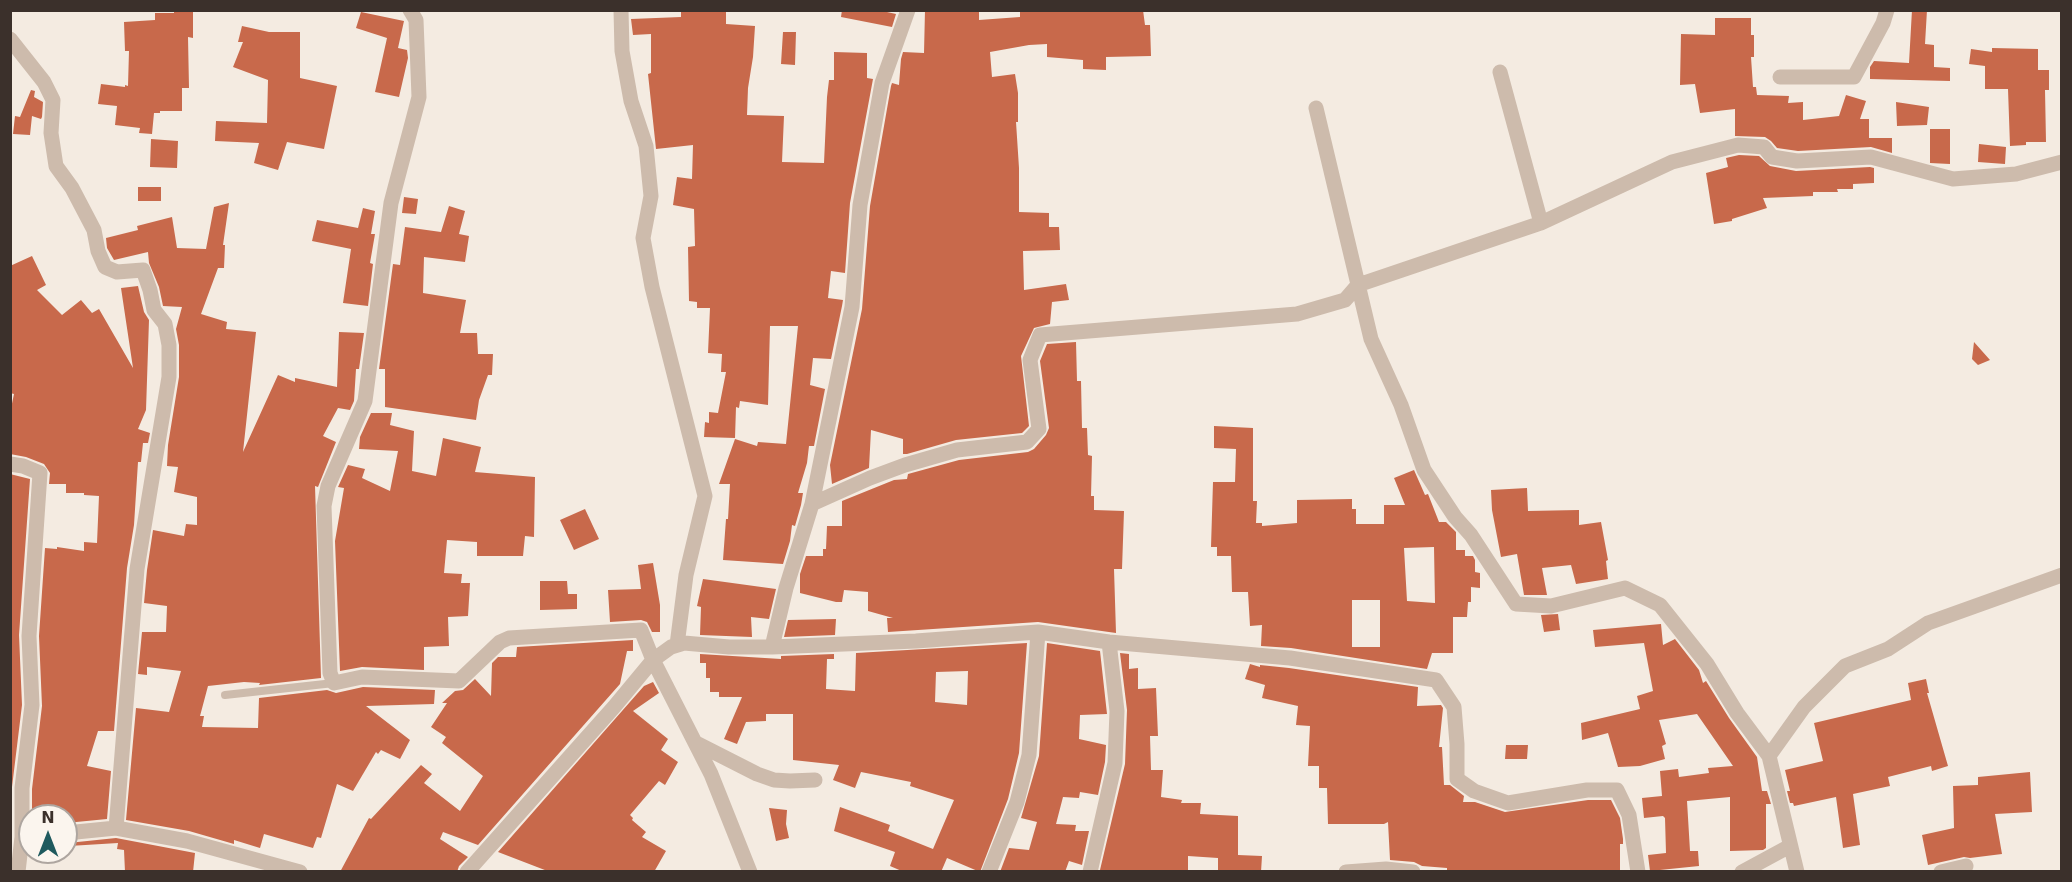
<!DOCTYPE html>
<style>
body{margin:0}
#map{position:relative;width:2072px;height:882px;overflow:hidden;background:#f4ebe1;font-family:"DejaVu Sans",sans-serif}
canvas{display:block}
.frame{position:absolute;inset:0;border:12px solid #3b302b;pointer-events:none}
.north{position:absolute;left:18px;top:804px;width:60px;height:60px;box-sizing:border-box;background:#fbf5ee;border:2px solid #aea6a0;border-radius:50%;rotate:0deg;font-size:16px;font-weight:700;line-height:24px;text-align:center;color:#3b302b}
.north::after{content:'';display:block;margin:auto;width:21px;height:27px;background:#1f5a5e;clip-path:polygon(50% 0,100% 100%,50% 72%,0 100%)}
</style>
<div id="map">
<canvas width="2072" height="882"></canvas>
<div class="frame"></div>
<div class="north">N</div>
</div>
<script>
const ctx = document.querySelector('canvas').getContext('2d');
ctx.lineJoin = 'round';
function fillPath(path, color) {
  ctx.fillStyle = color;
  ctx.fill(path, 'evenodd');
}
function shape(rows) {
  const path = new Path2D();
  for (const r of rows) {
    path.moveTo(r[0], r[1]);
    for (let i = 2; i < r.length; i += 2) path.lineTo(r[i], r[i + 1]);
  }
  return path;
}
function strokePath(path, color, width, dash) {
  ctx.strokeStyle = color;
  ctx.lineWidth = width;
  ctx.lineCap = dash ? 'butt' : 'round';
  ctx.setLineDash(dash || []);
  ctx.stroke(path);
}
fillPath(shape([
 [174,10,193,10,193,38,188,37,189,88,182,88,182,111,160,111,160,113,154,113,152,134,139,133,140,128,115,125,117,106,98,104,101,84,125,87,125,85,128,86,129,51,125,51,124,22,155,20,155,13,174,13],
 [681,10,726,10,726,24,755,26,753,57,748,88,747,115,784,116,782,162,824,163,827,97,829,80,834,80,834,52,867,53,867,78,873,79,850,203,845,273,831,271,828,298,843,300,842,306,831,359,813,358,810,385,825,389,814,446,809,446,807,463,798,493,803,493,801,505,795,526,792,525,790,541,783,564,723,560,726,519,728,519,730,484,719,484,735,439,757,446,758,442,786,444,798,326,770,326,768,405,740,401,739,408,736,407,735,438,704,437,705,422,709,423,709,412,718,413,726,372,721,372,722,354,708,353,710,308,697,308,697,302,689,301,688,247,695,246,694,209,673,205,677,177,692,179,693,145,656,149,648,74,651,73,651,34,633,35,631,19,681,17],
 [842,10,878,10,896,14,892,27,841,17],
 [925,10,979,10,979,20,1020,17,1020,10,1143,10,1145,25,1150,25,1151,56,1106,57,1106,70,1083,69,1083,60,1047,57,1047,44,1029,45,990,52,992,77,1015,74,1018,93,1018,122,1016,122,1019,168,1019,212,1049,213,1049,227,1059,227,1060,250,1023,251,1024,290,1066,284,1069,300,1052,302,1050,324,1034,328,1021,356,1029,426,1022,433,956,440,907,454,903,454,903,439,871,430,869,468,832,484,830,465,862,309,870,206,891,86,892,83,899,85,901,59,903,52,924,53],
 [1912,10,1927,10,1925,44,1934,45,1934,67,1950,68,1950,81,1870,79,1870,67,1874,61,1909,63],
 [361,12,404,21,398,48,407,50,408,58,399,97,375,92,387,38,356,28],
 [1715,18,1751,18,1751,35,1754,35,1754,57,1751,57,1753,87,1756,87,1757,95,1789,96,1788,103,1803,102,1803,120,1839,116,1846,95,1866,101,1860,119,1869,119,1869,138,1892,138,1892,153,1871,147,1798,151,1777,148,1771,141,1765,137,1735,136,1735,109,1700,113,1695,84,1680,85,1681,34,1715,35],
 [242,26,269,32,300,32,300,78,337,86,324,149,287,142,278,170,254,163,259,143,215,141,216,121,267,123,268,80,233,67,243,42,238,42],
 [783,32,796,32,795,65,781,64],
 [1992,48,2038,49,2038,70,2049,70,2049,90,2045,90,2046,142,2026,142,2026,145,2010,146,2008,89,1985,89,1985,66,1969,64,1971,49,1992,52],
 [31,90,35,91,34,97,43,102,42,117,41,119,32,116,30,135,13,134,15,116,20,117],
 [1896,102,1929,107,1927,125,1897,126],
 [1930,129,1950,129,1950,164,1930,163],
 [151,139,178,141,177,168,150,167],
 [1979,144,2006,147,2005,164,1978,162],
 [1739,155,1759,156,1770,166,1796,171,1870,167,1874,168,1874,183,1853,184,1853,189,1837,189,1838,192,1813,192,1813,196,1763,198,1767,208,1732,219,1732,221,1714,224,1706,173,1728,167,1726,158],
 [138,187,161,187,161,201,138,201],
 [404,197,418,199,416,214,402,213],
 [229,203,223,245,225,245,224,268,218,268,201,314,227,322,226,329,256,332,243,452,278,375,295,382,295,378,337,387,339,332,364,333,359,369,356,369,354,401,350,410,338,408,323,436,336,442,318,487,315,486,321,678,259,685,260,683,244,682,208,686,200,716,204,716,202,727,258,728,259,698,327,690,336,693,363,687,435,690,434,704,366,706,410,740,400,759,381,750,378,754,376,752,353,791,337,784,321,838,317,837,313,848,264,834,260,848,234,840,234,844,189,831,126,820,136,708,169,712,181,671,147,667,147,675,138,674,142,632,166,632,167,606,144,603,147,570,153,530,184,536,186,524,197,525,197,497,174,492,178,467,167,466,168,445,179,377,179,345,176,329,182,307,163,306,159,287,149,263,148,252,114,260,107,248,106,238,138,230,137,226,172,217,177,248,206,249,214,207],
 [449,206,465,211,459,234,469,236,465,262,424,257,423,293,466,300,460,333,477,333,478,354,493,354,492,375,488,375,479,400,476,420,385,407,385,369,379,369,393,264,400,265,405,227,441,232],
 [363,208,375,211,371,234,375,234,370,263,373,264,368,306,343,303,351,249,312,241,317,220,358,228],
 [32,256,46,285,37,290,62,315,81,300,92,313,99,309,133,368,121,288,138,286,144,312,149,320,146,410,138,429,150,433,148,443,143,443,141,462,138,462,134,525,127,568,114,731,98,731,87,766,111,771,107,819,66,823,66,816,32,816,32,789,42,706,39,636,45,548,57,549,57,547,84,551,84,542,97,543,99,496,84,495,84,493,66,493,66,484,49,484,50,473,44,464,26,457,10,454,10,413,14,394,10,393,10,266],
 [1076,342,1077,381,1081,381,1082,428,1087,428,1088,455,1092,456,1091,496,1094,496,1094,510,1124,511,1122,569,1114,569,1116,633,1038,622,888,632,887,618,893,618,868,611,868,592,844,590,842,602,836,602,800,593,800,574,806,556,823,556,823,549,826,549,827,526,842,526,842,501,894,480,907,479,908,474,959,460,1028,452,1034,449,1046,435,1049,428,1040,361,1047,344],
 [1974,342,1990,360,1978,365,1972,359],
 [371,413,392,413,390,425,414,431,412,471,436,476,443,438,481,447,475,472,535,477,534,537,525,536,523,556,477,556,477,542,447,540,444,573,462,574,461,583,470,583,468,616,448,617,449,646,424,647,424,670,362,667,340,671,335,541,344,488,338,487,348,465,365,469,362,478,390,491,398,451,359,449,360,437],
 [1214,426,1253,428,1253,501,1257,501,1256,523,1262,523,1262,526,1297,523,1297,500,1352,499,1352,509,1356,509,1356,524,1384,524,1384,505,1405,505,1394,478,1414,470,1425,495,1428,494,1439,522,1446,522,1456,532,1456,550,1465,550,1465,556,1473,556,1475,560,1475,572,1480,573,1480,588,1471,587,1471,602,1468,602,1467,617,1453,617,1453,653,1432,653,1427,669,1291,648,1261,646,1262,625,1250,626,1248,592,1232,592,1231,556,1217,556,1217,547,1211,547,1213,482,1235,482,1236,449,1214,448],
 [1434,547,1435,603,1407,601,1404,548],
 [1352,600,1380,600,1380,647,1352,647],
 [10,474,30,479,19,635,22,705,12,787,12,816,10,816],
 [1527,488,1528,511,1579,510,1579,525,1601,522,1608,560,1606,561,1608,579,1576,584,1571,565,1542,568,1547,595,1524,595,1517,554,1501,557,1492,510,1491,490],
 [585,509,599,539,574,550,560,520],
 [653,563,660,605,660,632,652,632,647,622,641,620,610,622,608,590,641,589,638,565],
 [703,579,776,589,769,619,751,617,752,637,700,635,701,607,697,606],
 [540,581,567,581,568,594,577,594,577,609,540,610],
 [1558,614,1560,630,1544,632,1541,615],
 [836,619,835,635,784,637,788,620],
 [1661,624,1663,645,1675,639,1699,670,1703,683,1706,681,1729,718,1757,757,1762,791,1767,791,1771,804,1766,804,1766,848,1763,850,1730,851,1730,797,1687,801,1690,851,1698,851,1699,866,1650,871,1648,855,1666,853,1665,818,1663,816,1644,818,1642,798,1662,796,1660,771,1678,769,1679,777,1709,773,1708,768,1733,766,1697,714,1659,720,1666,744,1662,746,1665,759,1640,766,1618,767,1608,733,1582,740,1581,723,1640,709,1637,696,1653,691,1644,643,1595,647,1593,630],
 [633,640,633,651,627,651,620,684,478,845,443,832,440,839,468,857,459,866,457,872,340,872,369,818,371,819,421,765,432,774,424,783,460,811,483,776,442,743,446,737,431,727,447,703,442,703,455,691,463,690,475,679,491,696,492,663,498,657,516,657,517,647],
 [1027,643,1019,753,1008,799,980,872,947,858,941,872,904,872,890,866,895,852,834,831,840,807,890,825,888,831,933,849,954,800,910,786,911,782,861,772,855,788,833,780,839,765,793,760,793,714,766,714,766,721,746,722,737,744,724,739,742,697,719,697,719,692,710,692,710,678,706,678,706,663,700,663,700,654,781,659,781,656,834,654,834,659,827,659,826,689,855,691,856,653],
 [968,671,967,705,935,702,936,672],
 [1047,643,1100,651,1107,714,1080,715,1079,739,1106,745,1105,762,1098,795,1080,792,1079,798,1063,797,1056,824,1076,825,1075,831,1089,831,1082,865,1069,861,1065,872,1000,872,1009,848,1029,850,1037,822,1021,818,1039,756],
 [1120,653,1129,654,1129,669,1138,668,1138,689,1156,688,1158,736,1150,736,1151,770,1163,770,1161,797,1182,800,1181,803,1201,803,1200,814,1238,816,1238,855,1262,856,1261,872,1218,872,1218,858,1188,856,1188,872,1100,870,1125,764,1127,710],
 [1250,664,1260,667,1260,665,1289,668,1418,687,1417,706,1441,705,1443,708,1439,747,1442,747,1444,785,1450,785,1464,796,1463,802,1475,802,1505,812,1588,800,1611,800,1620,818,1623,839,1623,844,1620,844,1620,872,1447,870,1447,868,1422,866,1414,862,1390,860,1388,822,1384,824,1328,824,1327,788,1319,788,1319,766,1308,766,1310,726,1296,725,1298,706,1262,698,1265,685,1245,679],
 [1926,679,1929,693,1927,693,1948,766,1932,771,1931,766,1888,777,1890,786,1853,794,1860,845,1843,848,1836,797,1794,806,1793,803,1790,803,1787,791,1790,791,1785,770,1823,761,1814,723,1911,700,1908,683],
 [653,682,659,693,633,711,668,739,661,750,678,762,665,785,659,781,630,815,633,818,632,820,646,832,642,837,666,851,654,872,550,872,498,852,644,686],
 [1506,745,1528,745,1527,759,1505,759],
 [2030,772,2032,812,1995,814,2002,854,1970,858,1964,857,1928,865,1922,835,1954,828,1953,786,1978,785,1978,777],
 [769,808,787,810,786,824,789,838,776,841],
 [116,838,195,853,193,872,125,872,124,850,117,849,118,843,69,846,68,843]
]), '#c8694b');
strokePath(shape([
 [225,695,334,683]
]), '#cdbbac', 8);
strokePath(shape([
 [410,10,416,20,419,97,391,203,365,401,328,486,324,506,330,673,334,683,362,677,459,681,500,642,509,638,641,630,653,660,711,774,750,872],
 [621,10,622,51,631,101,646,146,651,196,643,238,652,287,705,496,686,575,677,645],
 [10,39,44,82,53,100,51,133,56,166,72,188,94,230,98,251,105,267,117,272,143,270,150,290,154,310,165,324,169,345,169,377,137,569,116,828],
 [1500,72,1541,223],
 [1780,77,1854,77,1883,23,1887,10],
 [1316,108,1371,339,1401,405,1424,470,1455,517,1471,535,1516,604,1551,606,1625,588,1660,605,1707,664,1737,713,1769,756],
 [10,464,23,466,40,473,29,636,32,705,22,788,22,837,18,872],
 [812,504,870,478,905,465,957,450,1027,442,1039,429,1030,360,1040,335,1297,314,1345,300,1358,285,1541,223,1672,162,1738,145,1764,147,1772,157,1797,161,1871,157,1953,179,2016,174,2062,162],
 [772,647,786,588,812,504,852,307,860,205,882,83,908,10],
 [696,743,757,774,774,780,790,781,815,780],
 [66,833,116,828,187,841,300,872],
 [467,872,614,707,653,660,671,647,684,643,729,647,772,647,916,641,1038,632,1109,642,1290,658,1436,680,1454,707,1457,744,1457,779,1474,791,1508,803,1587,790,1617,790,1629,815,1638,872],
 [989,872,1017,802,1029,755,1038,632],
 [1090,872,1115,763,1117,711,1109,642],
 [1346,872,1386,869,1413,872],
 [1742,872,1790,846],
 [1797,872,1769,756,1804,707,1845,666,1888,649,1928,623,2062,575],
 [1941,872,1966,866]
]), '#cdbbac', 15);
</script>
